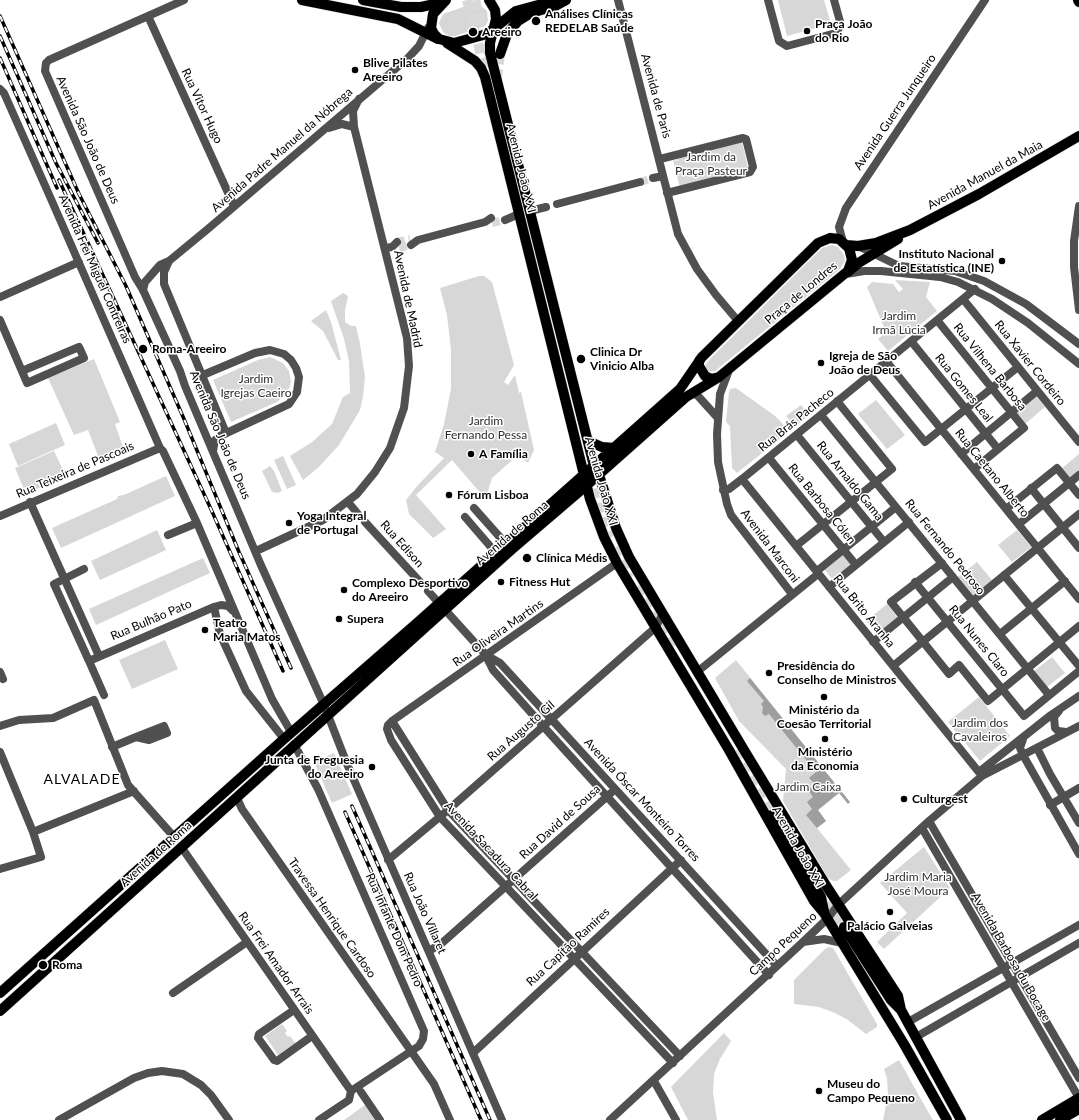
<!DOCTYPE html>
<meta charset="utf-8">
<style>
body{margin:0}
canvas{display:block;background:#fff}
</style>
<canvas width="1079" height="1120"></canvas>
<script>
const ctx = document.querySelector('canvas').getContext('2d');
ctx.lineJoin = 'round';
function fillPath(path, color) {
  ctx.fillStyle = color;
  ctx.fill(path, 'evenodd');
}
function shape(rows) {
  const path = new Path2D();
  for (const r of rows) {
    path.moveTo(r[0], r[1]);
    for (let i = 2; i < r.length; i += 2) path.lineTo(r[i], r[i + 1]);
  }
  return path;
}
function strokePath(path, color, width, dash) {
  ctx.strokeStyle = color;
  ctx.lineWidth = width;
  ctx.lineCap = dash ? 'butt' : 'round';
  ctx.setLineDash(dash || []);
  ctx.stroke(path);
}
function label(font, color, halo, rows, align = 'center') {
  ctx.font = font + ' Lato,sans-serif';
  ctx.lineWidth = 3;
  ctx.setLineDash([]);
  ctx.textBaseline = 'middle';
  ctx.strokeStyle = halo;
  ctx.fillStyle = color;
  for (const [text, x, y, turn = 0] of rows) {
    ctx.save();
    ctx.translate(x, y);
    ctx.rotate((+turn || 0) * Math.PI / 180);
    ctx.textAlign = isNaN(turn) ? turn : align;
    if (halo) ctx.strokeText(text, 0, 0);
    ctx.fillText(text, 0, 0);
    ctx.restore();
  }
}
fillPath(shape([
 [778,0,824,0,831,24,787,36],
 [472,4,479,4,487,11,488,21,485,26,455,36,449,36,443,32,439,23,443,14],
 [742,142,748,168,680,186,679,184,673,160,678,161,677,159],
 [832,245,838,247,844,255,845,261,840,269,715,371,710,372,707,370,705,366,707,362,822,248],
 [479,276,484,276,492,282,514,365,504,382,508,385,515,375,519,393,521,392,534,450,528,463,518,455,492,478,488,491,483,496,452,460,416,495,446,529,433,538,409,514,406,500,418,485,444,458,435,452,444,424,451,389,451,350,447,315,440,288],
 [895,280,930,282,926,297,937,311,888,351,878,339,886,332,867,287,872,282,893,284,899,292,903,289],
 [343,293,348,296,345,310,345,322,351,326,356,326,360,344,365,377,363,396,360,410,339,445,319,467,303,480,290,456,312,442,332,424,343,397,350,393,349,361,344,339,331,301],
 [326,310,331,322,341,360,338,360,323,331,311,321],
 [270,357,283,363,289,371,291,382,288,392,277,402,231,422,213,380,258,360],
 [94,359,120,422,115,424,124,450,100,461,88,430,74,435,48,378],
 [736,388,775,416,790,431,737,473,732,468,730,426,726,422,729,392,730,389],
 [1036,396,1045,407,1025,424,1016,413],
 [876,400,905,435,887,449,858,414],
 [801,405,810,415,795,426,786,416],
 [56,423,65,445,18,466,9,444],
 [54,451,66,476,26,494,15,468],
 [1079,454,1079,471,1070,479,1061,469],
 [283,456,296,485,287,489,274,460],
 [270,466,274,471,282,491,278,493,272,492,262,471],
 [166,476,175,496,61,548,52,528,117,499,118,496,124,495],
 [157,530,166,550,100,580,91,561],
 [1017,530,1031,547,1012,562,998,545],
 [844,553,852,563,832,579,824,569],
 [203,558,210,573,96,625,89,609],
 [977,562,992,580,973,595,958,577],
 [887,604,898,618,877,634,866,621],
 [165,640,178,669,132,689,119,660],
 [1052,657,1065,673,1047,687,1034,671],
 [736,660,841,791,818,810,826,821,817,828,851,870,837,881,833,881,828,878,783,801,786,769,739,721,715,678],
 [979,697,1010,736,980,761,948,722],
 [334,753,352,794,332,803,314,762],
 [924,847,950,888,884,949,877,942,907,913,880,883],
 [829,947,833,948,877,1024,877,1027,866,1034,848,1020,835,1013,819,1007,794,1004,794,980,825,949],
 [282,1024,287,1031,285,1033,288,1037,290,1036,295,1043,278,1055,265,1036],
 [724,1033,731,1041,720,1059,714,1074,713,1092,717,1120,688,1120,671,1087],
 [899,1060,927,1110,933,1120,883,1120,888,1095,887,1078,884,1069],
 [365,1105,377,1120,344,1120]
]), '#d7d7d7');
fillPath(shape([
 [750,678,850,802,848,804,839,793,818,810,826,821,817,828,806,815,812,809,807,802,813,797,808,790,815,784,809,778,816,772,769,714,765,716,762,713,763,707,761,704,764,701,747,681]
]), '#9e9e9e');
strokePath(shape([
 [640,182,653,178],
 [492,223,505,220],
 [397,242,410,239],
 [399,248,411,245]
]), '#d9d9d9', 8, [8, 4]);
strokePath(shape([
 [467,0,486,76],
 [475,0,489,54],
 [497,79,500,54],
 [594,473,602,503,614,536],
 [614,548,631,577],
 [640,585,676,645],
 [735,751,773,814],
 [814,875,844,927]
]), '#d9d9d9', 10, [10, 5]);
const major = shape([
 [302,0,398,19,438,39],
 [363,0,401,7,421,7,443,2],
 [446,0,433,14,431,28,434,34,439,39,454,43,487,34,516,11,557,0],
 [489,0,495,10,496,19,490,43,490,53,594,466,599,475,616,528,629,557,744,750,827,887,898,996,901,1010,961,1120],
 [1078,0,1079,2],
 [447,43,475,61,481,68,485,77,590,499,604,537,617,563,729,750,814,901,824,913,904,1044,947,1120],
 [500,54,507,34,518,21,531,13,555,6,566,0],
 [830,238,839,239,849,248,852,260,848,271,719,377,711,379,705,376,699,366,699,361,702,357,818,243,830,238],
 [846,245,858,246,876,243,910,230,979,194,1079,136],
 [848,272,860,262,898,239],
 [588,441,602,447,614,448],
 [773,814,821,897,824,911],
 [844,927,891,1000,901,1010],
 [0,993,284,739,417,623,680,389,702,357],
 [0,1011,511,550,587,485,686,397,719,377],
 [1042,1120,1079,1098],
 [1060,1120,1079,1109]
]);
strokePath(major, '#dbdbdb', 11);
strokePath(shape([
 [184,0,49,60,46,63,45,71,135,277,143,290,180,371,185,386,260,563,324,705,347,764,502,1120],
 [618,0,678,234,697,269,716,295,738,321],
 [768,0,779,41,787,46,836,33,841,25,834,0],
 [148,16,234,206],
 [0,89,4,93,51,199,160,448,163,451,197,523,272,699,291,732],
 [329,128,342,124,354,127],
 [660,159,743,138,746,139,753,167,750,172,667,193],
 [653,178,663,176],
 [557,204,640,182],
 [1079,206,1074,241,1074,267,1079,310],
 [530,211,546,207],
 [505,220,519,214],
 [843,242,839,227,846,208,985,0],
 [411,245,418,240,485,222,491,218],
 [858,246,899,266,955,271,984,281,1026,304,1079,344],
 [385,248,392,247,397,242],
 [169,261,164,272,164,284,226,433],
 [846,274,864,271,881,271,940,277,958,282,992,299,1028,323,1079,364],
 [143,290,145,282,160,265,169,261,209,228,408,58,419,46,428,28],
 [0,297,79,262],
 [963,299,1079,442],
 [0,320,27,383,84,358,79,347,22,371],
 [937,320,1024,428,974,469],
 [911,341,998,449],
 [886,361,1079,599],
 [729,370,720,394,717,434,718,462,727,504,731,515,792,594],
 [203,375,255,353,270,350,284,354,291,360,296,368,299,377,297,392,289,404,220,436,215,440,213,451],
 [870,375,925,442,1018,367],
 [693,393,698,396,717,417],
 [821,415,1049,695],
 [797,435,884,542],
 [961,454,1037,391],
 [769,458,856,565],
 [742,479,982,776],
 [1031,488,1079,548],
 [723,490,729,489,742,479,975,289],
 [30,502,99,656],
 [348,502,358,514],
 [474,508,506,544],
 [1006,509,1057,468,1079,495],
 [0,516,160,448],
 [465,517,496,553],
 [365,522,421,583],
 [1019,524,1079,475],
 [168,535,197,523],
 [796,546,892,469,837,401],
 [256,551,323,520,357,494,375,472,390,448,404,408,409,366,407,338,354,127,353,111,359,99],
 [617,563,392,721,388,725,387,729,391,740,440,817,673,1063],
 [942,563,891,602,949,674,959,665,988,701,1079,626],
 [84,569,54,584,89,661,214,607,221,605,228,606,233,611],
 [817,571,896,507],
 [1004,575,1079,666],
 [915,582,1024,716,1079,671],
 [829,587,909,522],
 [428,591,486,655,500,663,777,966],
 [214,607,220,634,246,691,284,739],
 [1000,634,1065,581],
 [873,642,953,577],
 [486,656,493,670,543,726,769,975],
 [89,661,104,695],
 [893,666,1079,514],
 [0,672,3,679],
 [697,672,818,574],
 [1059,711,1054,717,1055,728,1058,731,1066,732],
 [392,721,448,810,680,1056],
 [0,726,19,720,53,718,94,700,128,785,175,838],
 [1023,739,1020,748,1023,755,1079,854],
 [294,744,318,789,424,1031,423,1039,419,1046,351,1091,349,1100,319,1120],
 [112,747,136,737,164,726,167,733,149,740,136,737],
 [1037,748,1050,774,1079,823],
 [0,752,33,832],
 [979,772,1051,715,1079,696],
 [237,798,242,809,434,1084,450,1120],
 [1050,805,1079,788],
 [929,821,1079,1078],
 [922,828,1079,1098],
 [182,848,351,1091],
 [388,860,448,810,655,628,663,614],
 [0,869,41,857,33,832,134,791],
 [803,942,824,939,842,943],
 [429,951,442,943,611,793],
 [173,993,247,942],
 [294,1010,259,1034,258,1038,269,1053,274,1060,277,1061,312,1036],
 [908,1022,1079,925],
 [916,1037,1079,943],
 [473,1053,681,860],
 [654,1081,676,1120],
 [361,1092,380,1120],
 [59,1120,134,1078,148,1073,162,1071,183,1074,201,1085,211,1095,229,1120],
 [610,1120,803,942,827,919,839,904,929,821,982,776,1079,726]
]), '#505050', 8);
strokePath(major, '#000', 10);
const rail = shape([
 [0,16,79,194,126,286,184,419,239,552,291,668],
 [0,36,56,163,98,243],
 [0,58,57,188],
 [59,180,210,507,283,671],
 [352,806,490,1120],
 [345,812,481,1120]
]);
strokePath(rail, '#000', 3.5);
strokePath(rail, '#fff', 2, [6]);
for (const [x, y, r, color] of [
 [536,21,5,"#000"],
 [807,31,4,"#000"],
 [473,32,5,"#000"],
 [355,70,4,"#000"],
 [1002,261,4,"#000"],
 [143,349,5,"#000"],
 [581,359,5,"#000"],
 [821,363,4,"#000"],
 [471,454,4,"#000"],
 [449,495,4,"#000"],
 [289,523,4,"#000"],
 [527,558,5,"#000"],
 [501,582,4,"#000"],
 [344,590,4,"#000"],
 [339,619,4,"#000"],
 [205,630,4,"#000"],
 [769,673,4,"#000"],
 [824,697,4,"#000"],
 [825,739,4,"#000"],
 [372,767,4,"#000"],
 [904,799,4,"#000"],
 [890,912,4,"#000"],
 [43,965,5,"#000"],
 [819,1091,4,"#000"]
]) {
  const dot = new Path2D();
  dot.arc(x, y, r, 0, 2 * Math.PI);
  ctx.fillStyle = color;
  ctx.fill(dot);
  strokePath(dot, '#fff', 1.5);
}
label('bold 12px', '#000', '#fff', [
 ["Análises Clínicas",545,14],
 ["REDELAB Saúde",545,28],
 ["Praça João",815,24],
 ["do Rio",815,38],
 ["Areeiro",482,32],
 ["Blive Pilates",363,63],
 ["Areeiro",363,77],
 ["Instituto Nacional",994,254,"right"],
 ["de Estatística (INE)",994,268,"right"],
 ["Roma-Areeiro",152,349],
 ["Clinica Dr",590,352],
 ["Vinicio Alba",590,366],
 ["Igreja de São",829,356],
 ["João de Deus",829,370],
 ["A Família",479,454],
 ["Fórum Lisboa",457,495],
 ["Yoga Integral",297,516],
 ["de Portugal",297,530],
 ["Clínica Médis",536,558],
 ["Fitness Hut",509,582],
 ["Complexo Desportivo",352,583],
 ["do Areeiro",352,597],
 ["Supera",347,619],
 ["Teatro",213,623],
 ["Maria Matos",213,637],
 ["Presidência do",777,666],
 ["Conselho de Ministros",777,680],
 ["Ministério da",824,710,"center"],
 ["Coesão Territorial",824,724,"center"],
 ["Ministério",825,752,"center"],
 ["da Economia",825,766,"center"],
 ["Junta de Freguesia",364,760,"right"],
 ["do Areeiro",364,774,"right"],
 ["Culturgest",912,799],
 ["Palácio Galveias",890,926,"center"],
 ["Roma",52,965],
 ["Museu do",827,1084],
 ["Campo Pequeno",827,1098]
], 'left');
label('12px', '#000', '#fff', [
 ["Avenida de Paris",656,96,75],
 ["Rua Vitor Hugo",202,106,65],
 ["Avenida Guerra Junqueiro",895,112,-56],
 ["Avenida São João de Deus",88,140,66],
 ["Avenida Padre Manuel da Nóbrega",282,150,-41],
 ["Avenida João XXI",521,168,76],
 ["Avenida Manuel da Maia",985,175,-29],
 ["Avenida Frei Miguel Contreiras",95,269,66],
 ["Praça de Londres",801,293,-40],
 ["Avenida de Madrid",408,299,78],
 ["Rua Xavier Cordeiro",1030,363,51],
 ["Rua Vilhena Barbosa",990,367,51],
 ["Rua Gomes Leal",964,388,51],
 ["Rua Brás Pacheco",796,420,-39],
 ["Avenida São João de Deus",220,435,67],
 ["Rua Teixeira de Pascoais",75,470,-23],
 ["Rua Caetano Alberto",992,473,51],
 ["Avenida João XXI",601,481,74],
 ["Rua Arnaldo Gama",850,481,51],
 ["Rua Barbosa Cólen",822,504,51],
 ["Avenida de Roma",512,533,-41],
 ["Rua Edison",402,544,48],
 ["Avenida Marconi",770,546,53],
 ["Rua Fernando Pedroso",945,547,51],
 ["Rua Brito Aranha",864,611,51],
 ["Rua Bulhão Pato",151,620,-23],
 ["Rua Oliveira Martins",498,633,-35],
 ["Rua Nunes Claro",979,641,51],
 ["Rua Augusto Gil",521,731,-41],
 ["Avenida Óscar Monteiro Torres",642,800,47],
 ["Rua David de Sousa",560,822,-42],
 ["Avenida João XXI",798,847,60],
 ["Avenida Sacadura Cabral",491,851,47],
 ["Avenida de Roma",156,854,-42],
 ["Rua João Villaret",425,913,66],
 ["Travessa Henrique Cardoso",332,918,55],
 ["Rua Infante Dom Pedro",394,930,66],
 ["Campo Pequeno",783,944,-43],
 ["Rua Capitão Ramires",568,947,-43],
 ["Avenida Barbosa du Bocage",1011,957,60],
 ["Rua Frei Amador Arrais",276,963,55]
]);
label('12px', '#2e2e2e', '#fff', [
 ["Jardim da",711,157],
 ["Praça Pasteur",711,171],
 ["Jardim",899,316],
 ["Irmã Lúcia",899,330],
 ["Jardim",256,379],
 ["Igrejas Caeiro",256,393],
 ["Jardim",486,421],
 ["Fernando Pessa",486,435],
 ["Jardim dos",980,723],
 ["Cavaleiros",980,737],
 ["Jardim Caixa",808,787],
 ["Jardim Maria",918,877],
 ["José Moura",918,891]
]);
ctx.letterSpacing = '1px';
label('14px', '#000', '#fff', [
 ["ALVALADE",82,779]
]);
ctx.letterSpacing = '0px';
</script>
